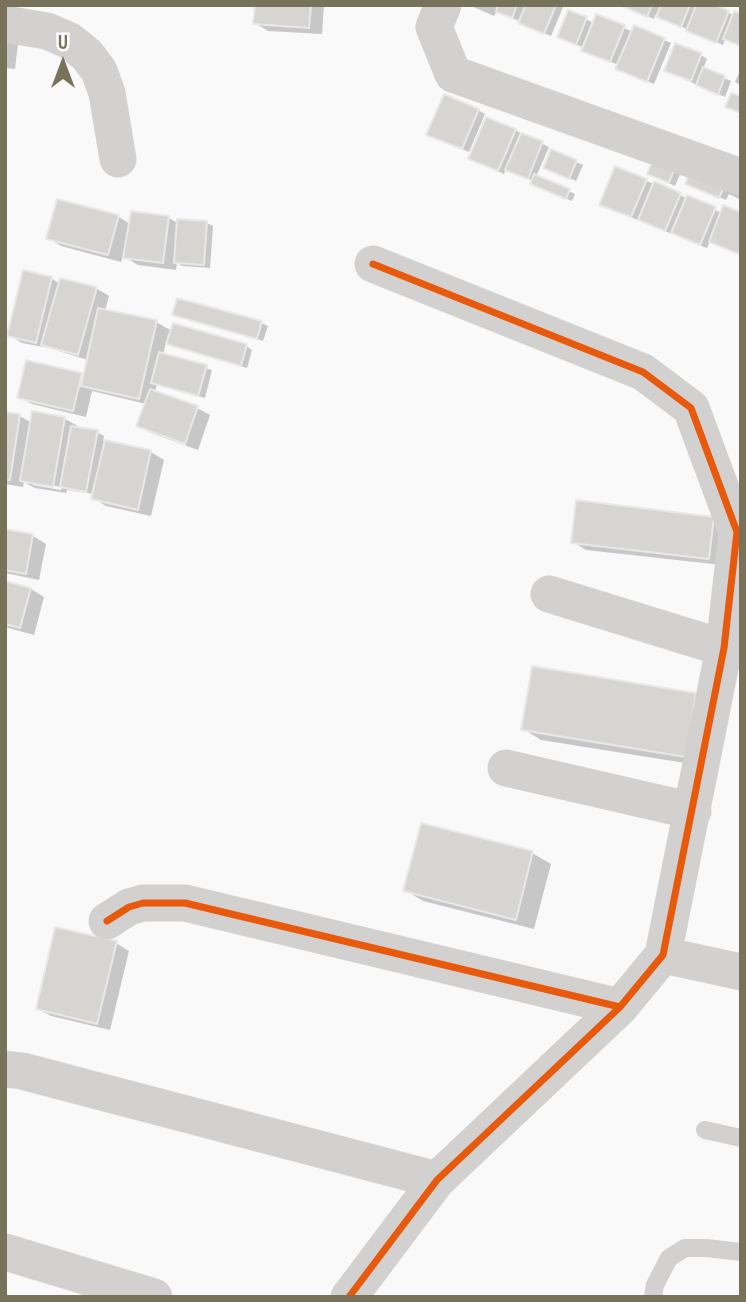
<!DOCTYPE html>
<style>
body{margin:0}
#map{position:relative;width:746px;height:1302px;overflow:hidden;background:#f9f9f9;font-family:"PT Sans Narrow",sans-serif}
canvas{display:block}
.frame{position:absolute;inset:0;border:7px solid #79725a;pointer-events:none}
.north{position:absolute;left:28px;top:28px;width:70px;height:70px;-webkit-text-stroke:5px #fff;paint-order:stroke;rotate:0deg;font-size:19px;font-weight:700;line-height:28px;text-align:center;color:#79725a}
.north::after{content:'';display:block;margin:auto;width:24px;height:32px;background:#79725a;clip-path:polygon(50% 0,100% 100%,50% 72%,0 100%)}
</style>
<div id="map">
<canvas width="746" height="1302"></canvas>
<div class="frame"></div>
<div class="north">U</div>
</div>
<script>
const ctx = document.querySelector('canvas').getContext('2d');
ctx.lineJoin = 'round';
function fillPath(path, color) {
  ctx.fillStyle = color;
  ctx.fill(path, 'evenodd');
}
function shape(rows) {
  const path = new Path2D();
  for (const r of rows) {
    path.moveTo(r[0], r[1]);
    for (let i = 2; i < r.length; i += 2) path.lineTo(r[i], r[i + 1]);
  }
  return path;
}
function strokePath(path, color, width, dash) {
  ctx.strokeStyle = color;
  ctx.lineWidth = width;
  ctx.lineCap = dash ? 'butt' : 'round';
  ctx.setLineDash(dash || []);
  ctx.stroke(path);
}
fillPath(shape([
 [257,5,324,5,322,34,268,31,255,23],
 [469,5,564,5,551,36,497,11,494,16],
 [623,5,711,5,734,15,723,45,655,15,654,19],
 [569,12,594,23,597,16,633,32,635,27,671,43,654,84,624,72,619,65,590,54,584,48,566,40],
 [5,40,18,44,15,69,5,68],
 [701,55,707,59,703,69,731,81,725,97,672,74],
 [740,71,741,71,741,85,735,82],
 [478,110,485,114,469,152,435,138],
 [515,130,549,147,536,177,575,194,572,201,538,187,533,181,506,169,504,174,477,162],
 [552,152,583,165,576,181,552,171],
 [685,163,675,186,655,177],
 [616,168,722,213,707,248,608,208],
 [741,185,741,200,729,194,726,200,694,187],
 [58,201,119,217,130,224,169,218,179,224,207,223,213,226,210,268,182,266,177,263,176,270,138,265,123,256,121,262,61,246,48,238],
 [51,278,60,284,96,288,109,296,105,311,156,322,172,331,246,346,252,350,247,368,174,347,166,342,163,355,212,370,205,398,157,384,155,392,197,408,210,415,198,450,151,433,138,426,146,404,92,391,86,417,32,404,19,397,81,375,85,376,88,360,49,348,22,343,9,335],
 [174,314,261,323,268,326,263,341],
 [5,414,20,416,32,423,65,419,78,426,77,428,97,432,104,436,103,441,151,452,164,460,151,516,106,506,93,498,94,494,67,490,66,493,35,488,24,482,23,487,5,484],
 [33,482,62,487,61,490,33,485],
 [713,519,726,526,722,565,586,550,573,542],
 [5,531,33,536,46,544,39,580,5,573],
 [5,583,31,589,44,597,34,635,5,627],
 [695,694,714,705,704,766,541,740,523,729],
 [532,853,551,864,534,929,423,901,405,890],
 [116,943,129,951,110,1030,51,1016,38,1009]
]), '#0003');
const building = shape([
 [255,5,311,5,309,28,253,24,255,5],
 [498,5,517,5,512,18,496,12,498,5],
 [526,5,556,5,544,34,518,23,526,5],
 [620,5,652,5,647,17,620,5],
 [661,5,690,5,681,27,656,17,661,5],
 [696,5,716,5,729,11,716,43,686,31,696,5],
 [568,10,587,17,576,45,557,37,568,10],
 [734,11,741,14,741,46,723,39,734,11],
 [596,14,625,25,610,62,581,51,596,14],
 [634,25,665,38,647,82,615,69,634,25],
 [675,43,702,53,691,81,664,71,675,43],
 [703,67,725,76,718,95,696,85,703,67],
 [731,93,741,96,741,113,725,107,731,93],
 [444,94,479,109,462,149,426,135,444,94],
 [486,117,516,129,498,171,468,159,486,117],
 [521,133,543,141,528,179,505,170,521,133],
 [551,149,577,160,569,179,543,168,551,149],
 [657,149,679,157,669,183,647,174,657,149],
 [695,161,729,175,719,198,685,184,695,161],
 [615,166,647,179,631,217,599,205,615,166],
 [534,174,570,189,566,199,530,184,534,174],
 [654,181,681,193,665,231,638,220,654,181],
 [687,195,716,207,700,245,671,233,687,195],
 [57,199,119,215,108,255,46,239,57,199],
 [723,205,741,212,741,255,709,242,723,205],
 [131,211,169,216,163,263,123,258,131,211],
 [177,219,207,221,204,265,174,263,177,219],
 [23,270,52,277,36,343,7,336,23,270],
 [60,278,97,287,78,355,41,345,60,278],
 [177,298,262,321,257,339,172,315,177,298],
 [98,308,157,320,139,399,81,386,98,308],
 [173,323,247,344,241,366,166,344,173,323],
 [159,352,207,365,198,396,151,383,159,352],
 [26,360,82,373,73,411,17,398,26,360],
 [150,389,198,406,185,444,136,426,150,389],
 [32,411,65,417,53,487,20,481,32,411],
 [5,412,20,414,10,480,5,480,5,412],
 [71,426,98,430,86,492,60,487,71,426],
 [105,440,151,450,138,510,91,499,105,440],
 [576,500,714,517,709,559,571,543,576,500],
 [5,529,33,534,26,574,5,570,5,529],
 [5,581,31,588,20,628,5,624,5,581],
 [532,666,696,693,686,757,521,730,532,666],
 [421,823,533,851,516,920,403,891,421,823],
 [55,927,117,941,97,1024,36,1009,55,927]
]);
fillPath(building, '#d6d5d2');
strokePath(building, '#e8e8e8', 2);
strokePath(shape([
 [705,1130,741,1138],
 [653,1297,655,1285,669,1258,685,1248,706,1248,741,1252]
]), '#d2d1cf', 18);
strokePath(shape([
 [443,5,434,27,453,74,741,177],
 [5,24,47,31,70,41,87,55,99,71,107,93,118,159],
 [549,594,724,648],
 [506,768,693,811],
 [107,921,129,907,143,903,185,903,620,1007],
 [663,955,741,972],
 [5,1069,22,1071,437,1180],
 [5,1252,154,1297],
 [349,1297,437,1180,620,1007,663,955,724,648,737,532,691,408,643,372,373,264]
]), '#d2d1cf', 37);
strokePath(shape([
 [107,921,129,907,143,903,185,903,620,1007],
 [349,1297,437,1180,620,1007,663,955,724,648,737,532,691,408,643,372,373,264]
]), '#e8590c', 7);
</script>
